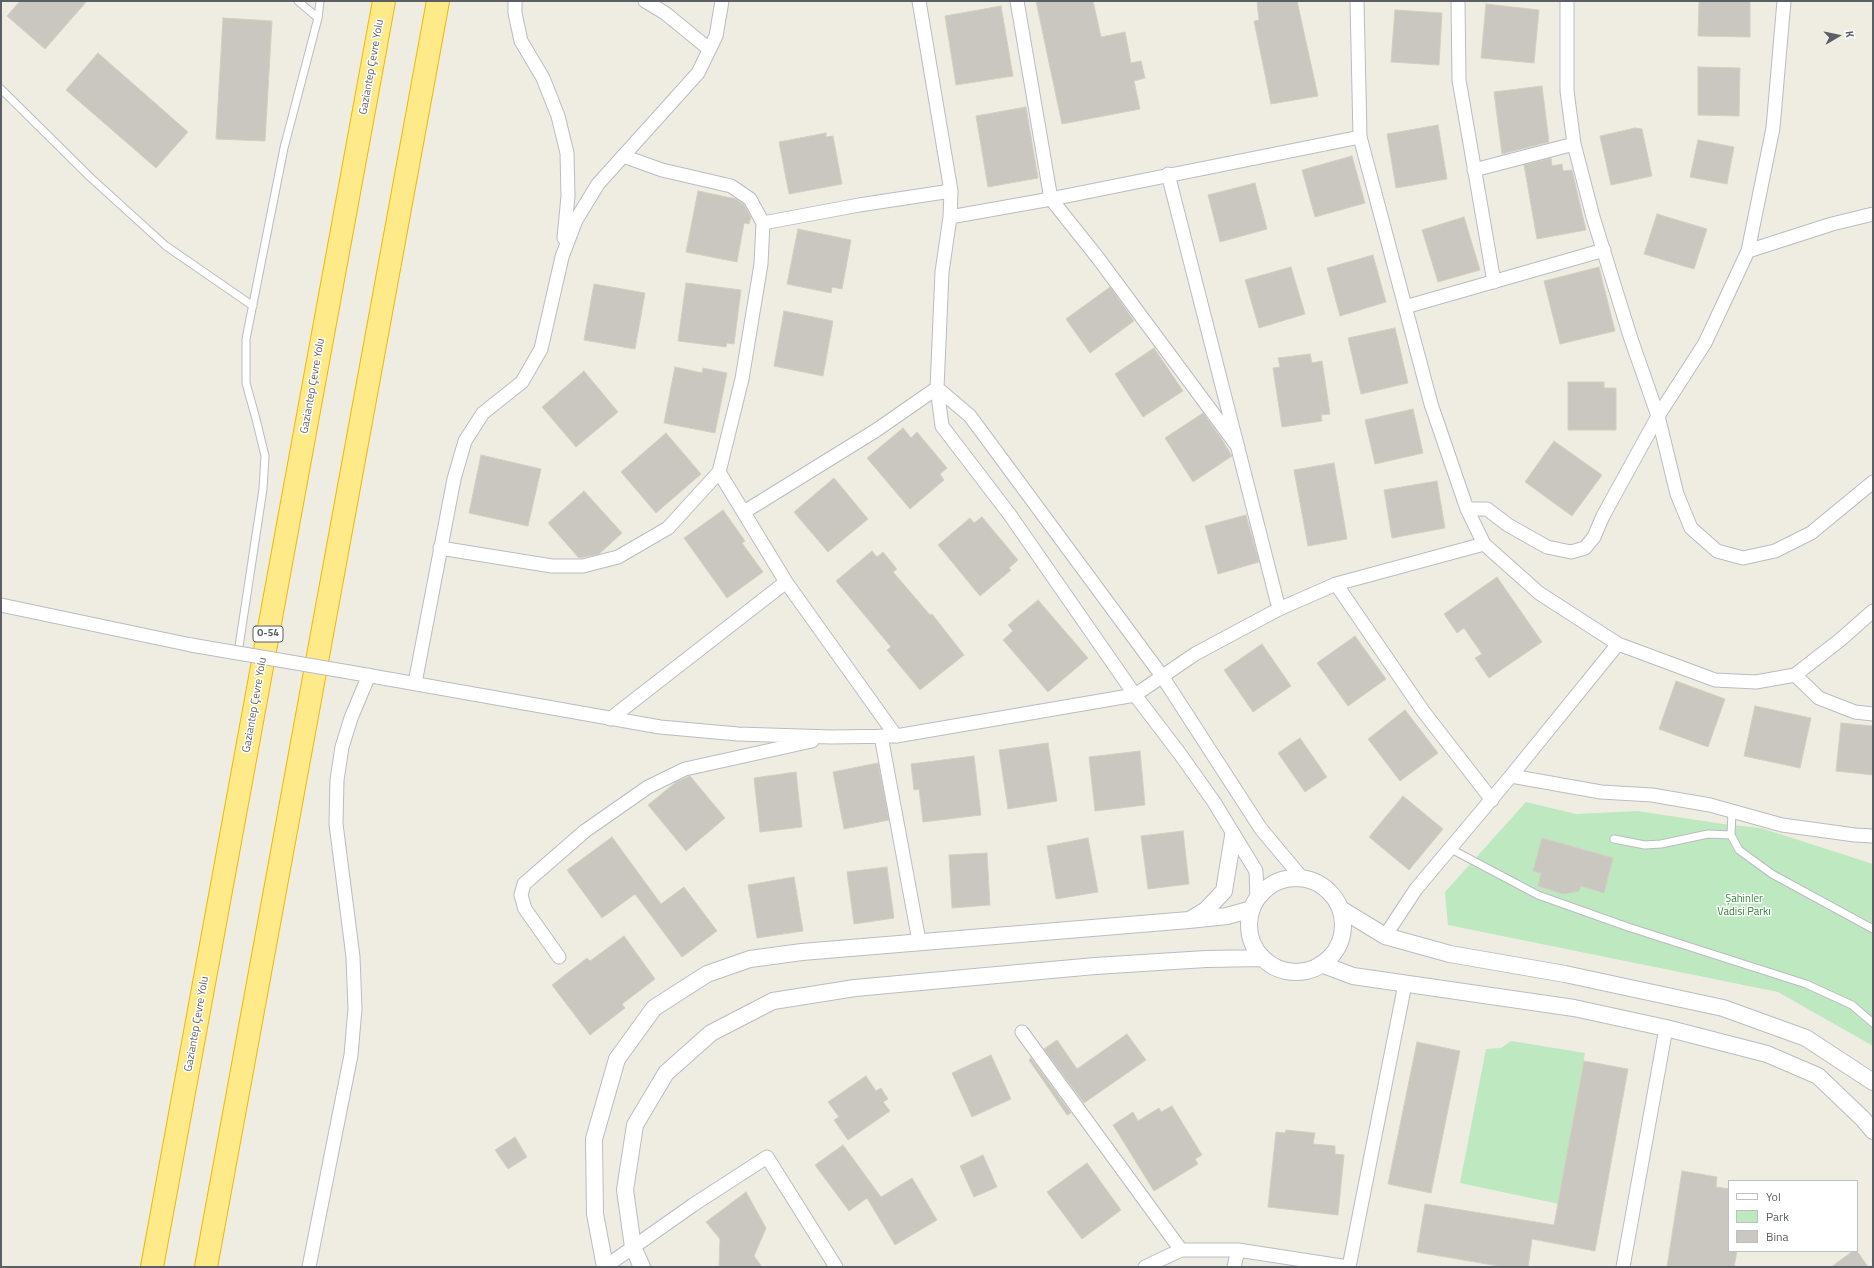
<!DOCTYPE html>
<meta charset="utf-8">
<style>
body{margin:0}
#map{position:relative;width:1874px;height:1268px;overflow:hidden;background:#efede2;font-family:"Titillium Web",sans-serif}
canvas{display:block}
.frame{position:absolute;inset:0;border:2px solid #5b5e64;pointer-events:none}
.legend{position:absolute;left:1728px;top:1180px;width:130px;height:72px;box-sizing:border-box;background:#fff;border:1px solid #bdbfc1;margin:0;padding:5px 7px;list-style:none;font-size:12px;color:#5b5e64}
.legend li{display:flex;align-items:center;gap:8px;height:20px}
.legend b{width:20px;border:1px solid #bdbfc1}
.north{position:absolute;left:1818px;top:16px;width:40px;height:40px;-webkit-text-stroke:3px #fff;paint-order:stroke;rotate:81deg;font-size:11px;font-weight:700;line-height:16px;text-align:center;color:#5b5e64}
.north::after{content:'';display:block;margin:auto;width:14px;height:18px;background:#5b5e64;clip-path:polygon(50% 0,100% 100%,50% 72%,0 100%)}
</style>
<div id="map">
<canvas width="1874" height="1268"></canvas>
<div class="frame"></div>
<ul class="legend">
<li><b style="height:5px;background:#fff"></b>Yol</li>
<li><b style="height:11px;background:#bde8c0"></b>Park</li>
<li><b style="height:11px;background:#c9c7bf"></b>Bina</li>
</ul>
<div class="north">K</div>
</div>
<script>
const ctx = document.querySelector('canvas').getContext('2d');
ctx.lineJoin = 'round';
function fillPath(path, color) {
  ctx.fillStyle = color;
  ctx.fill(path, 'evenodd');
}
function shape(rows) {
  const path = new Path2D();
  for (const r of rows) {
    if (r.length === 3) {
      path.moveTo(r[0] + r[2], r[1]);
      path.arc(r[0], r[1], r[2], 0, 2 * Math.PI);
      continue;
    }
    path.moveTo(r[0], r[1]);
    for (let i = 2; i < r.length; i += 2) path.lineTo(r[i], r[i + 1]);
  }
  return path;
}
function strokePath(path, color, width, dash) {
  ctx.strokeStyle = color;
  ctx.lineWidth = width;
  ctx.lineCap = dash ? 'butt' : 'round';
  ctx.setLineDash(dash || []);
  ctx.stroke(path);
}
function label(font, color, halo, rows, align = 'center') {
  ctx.font = font + ' "Titillium Web",sans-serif';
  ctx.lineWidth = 3;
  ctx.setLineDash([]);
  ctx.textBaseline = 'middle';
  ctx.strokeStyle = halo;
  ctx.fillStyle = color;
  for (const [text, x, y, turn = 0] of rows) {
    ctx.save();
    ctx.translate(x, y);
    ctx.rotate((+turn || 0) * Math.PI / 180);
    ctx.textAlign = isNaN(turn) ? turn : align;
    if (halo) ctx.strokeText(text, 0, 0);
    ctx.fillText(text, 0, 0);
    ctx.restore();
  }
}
fillPath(shape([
 [1526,802,1576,814,1638,811,1723,824,1761,828,1873,864,1873,1046,1778,992,1448,925,1445,892],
 [1511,1041,1585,1053,1559,1204,1460,1183,1486,1049,1501,1048]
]), '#bde8c0');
const building = shape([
 [20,1,87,1,45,49,7,16,20,1],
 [1036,1,1093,1,1101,37,1125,32,1131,63,1141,61,1145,78,1134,81,1140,109,1062,124,1036,1],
 [1257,1,1297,1,1318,96,1271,104,1254,21,1259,20,1257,1],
 [1699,1,1750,1,1750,37,1698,36,1699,1],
 [1486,4,1539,10,1534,63,1481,58,1486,4],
 [1001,6,1013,76,956,85,945,16,1001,6],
 [1395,10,1442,13,1439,65,1391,62,1395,10],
 [223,18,272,21,265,141,216,139,223,18],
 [98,53,188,132,156,168,66,90,98,53],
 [1698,67,1740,68,1739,116,1698,115,1698,67],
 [1542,86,1549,142,1502,154,1494,92,1542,86],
 [1026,107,1038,178,988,187,976,116,1026,107],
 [1438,125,1447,179,1396,188,1387,134,1438,125],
 [1635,128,1642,129,1652,176,1611,185,1600,136,1635,128],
 [826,133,826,137,833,136,842,184,789,194,779,142,826,133],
 [1698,140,1734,147,1727,184,1690,177,1698,140],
 [1352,156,1365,203,1315,217,1302,170,1352,156],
 [1551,158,1552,166,1562,164,1563,171,1572,170,1586,230,1537,239,1524,165,1551,158],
 [1255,183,1267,229,1220,242,1208,195,1255,183],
 [698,191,736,199,744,205,751,217,749,224,744,223,737,262,686,252,698,191],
 [1657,214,1707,229,1694,269,1644,254,1657,214],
 [1464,217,1480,270,1438,282,1422,230,1464,217],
 [798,229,851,240,842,289,832,287,831,293,787,284,798,229],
 [1373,255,1386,302,1340,316,1327,268,1373,255],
 [1291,267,1305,314,1259,328,1245,280,1291,267],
 [1599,267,1615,331,1560,344,1544,281,1599,267],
 [686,283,741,290,734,344,727,343,726,347,678,341,686,283],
 [594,284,645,293,635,349,584,340,594,284],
 [1110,287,1134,321,1090,353,1066,319,1110,287],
 [784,311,833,321,823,376,774,366,784,311],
 [1395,328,1408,383,1361,394,1348,338,1395,328],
 [1154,348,1183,391,1143,417,1115,374,1154,348],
 [1310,354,1312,363,1322,361,1330,414,1321,415,1322,421,1282,427,1273,368,1280,367,1278,358,1310,354],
 [675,367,702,373,703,368,727,373,715,433,664,423,675,367],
 [584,371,618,412,576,447,542,407,584,371],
 [1568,382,1604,382,1604,388,1616,388,1616,430,1568,430,1568,382],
 [1413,409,1423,453,1375,464,1365,420,1413,409],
 [1203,413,1221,438,1232,456,1193,482,1165,438,1203,413],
 [903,428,911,438,917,432,947,468,940,474,944,480,910,509,867,458,903,428],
 [666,433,701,474,656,513,621,472,666,433],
 [1554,441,1602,475,1572,516,1525,482,1554,441],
 [481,455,541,469,528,526,469,513,481,455],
 [1334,463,1347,539,1308,546,1294,470,1334,463],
 [834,478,868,519,828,552,794,512,834,478],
 [1437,481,1445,528,1392,538,1384,490,1437,481],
 [584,491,622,533,599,554,579,558,548,523,584,491],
 [723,510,745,541,742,543,763,572,727,598,684,538,723,510],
 [1246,515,1259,562,1218,574,1205,526,1246,515],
 [982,517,1018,560,1009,568,1011,570,980,596,938,545,970,518,974,523,982,517],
 [872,551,877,557,883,552,897,569,893,572,930,615,932,614,964,655,920,690,887,650,891,647,836,581,872,551],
 [1497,577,1542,642,1489,678,1475,658,1482,654,1464,628,1457,633,1444,614,1497,577],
 [1038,600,1088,658,1048,692,1003,640,1013,631,1008,625,1038,600],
 [1355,636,1386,679,1348,706,1317,663,1355,636],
 [1262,644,1291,686,1253,712,1224,670,1262,644],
 [1676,681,1725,699,1708,747,1659,729,1676,681],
 [1755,706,1811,718,1800,768,1744,756,1755,706],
 [1405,710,1438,753,1400,781,1368,739,1405,710],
 [1841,723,1873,726,1873,775,1836,771,1841,723],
 [1300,738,1327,777,1305,792,1278,753,1300,738],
 [1048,743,1057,801,1008,809,999,750,1048,743],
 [1140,751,1145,805,1095,811,1089,757,1140,751],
 [974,756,981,815,923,822,919,789,914,790,911,764,974,756],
 [878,763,889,820,844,829,833,772,878,763],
 [796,772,802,827,760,832,754,778,796,772],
 [690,776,725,818,686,851,648,805,676,782,690,776],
 [1403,796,1443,829,1409,870,1369,837,1403,796],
 [1183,831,1189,884,1148,889,1141,836,1183,831],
 [612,837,661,904,684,887,717,931,682,957,635,894,602,918,567,870,612,837],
 [1088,838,1098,892,1056,899,1047,846,1088,838],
 [1542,838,1613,858,1604,893,1581,886,1579,891,1563,894,1538,886,1541,873,1533,871,1542,838],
 [987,853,990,905,952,908,949,855,987,853],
 [887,867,894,918,854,924,847,872,887,867],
 [794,877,803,931,757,938,748,885,794,877],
 [624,936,655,979,622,1004,625,1008,590,1035,552,985,587,958,590,961,624,936],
 [1127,1034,1146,1060,1084,1103,1044,1049,1057,1040,1077,1069,1127,1034],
 [1417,1042,1460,1051,1431,1193,1388,1184,1417,1042],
 [991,1055,1011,1099,972,1117,952,1073,991,1055],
 [1031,1058,1071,1113,1067,1115,1029,1060,1031,1058],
 [1584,1061,1628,1069,1595,1251,1532,1239,1528,1267,1504,1267,1417,1252,1425,1204,1554,1225,1584,1061],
 [866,1076,876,1091,881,1088,888,1099,883,1102,890,1111,848,1140,834,1120,839,1117,828,1102,866,1076],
 [1172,1106,1202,1155,1195,1159,1198,1164,1154,1191,1113,1125,1133,1112,1138,1121,1159,1108,1161,1112,1172,1106],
 [1286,1130,1315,1133,1313,1144,1335,1146,1335,1154,1344,1155,1338,1215,1268,1207,1276,1132,1285,1133,1286,1130],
 [515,1137,527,1157,508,1169,495,1150,515,1137],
 [843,1145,881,1197,912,1178,937,1220,895,1245,867,1198,849,1211,815,1165,843,1145],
 [983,1155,997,1187,974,1197,960,1166,983,1155],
 [1087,1163,1121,1210,1082,1239,1047,1192,1087,1163],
 [1682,1171,1717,1177,1716,1187,1729,1189,1729,1251,1737,1251,1734,1267,1667,1267,1682,1171],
 [746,1192,766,1228,754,1256,762,1267,719,1267,720,1239,706,1222,746,1192],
 [1853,1251,1857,1251,1868,1267,1831,1267,1853,1251]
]);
fillPath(building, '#c9c7bf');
strokePath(building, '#d4cfc0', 1);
const service = shape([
 [298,1,318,18],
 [1,89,91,178,166,246,253,306],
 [238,653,263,489,265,456,256,419,246,383,246,339,284,148,318,18,320,1],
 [1732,811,1731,835,1739,850,1772,874,1873,929],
 [1614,839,1645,845,1661,844,1708,834,1731,835],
 [1451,849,1538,895,1628,927,1806,984,1852,1005,1873,1023]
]);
const minor = shape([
 [515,1,515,13,521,41,543,78,558,116,567,153,568,196,564,238],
 [645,1,665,13,709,49],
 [919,1,951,191,950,217,942,272,937,388,942,426,1010,515,1135,695,1180,754,1214,802,1256,871,1257,899],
 [1017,1,1051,199,1098,258,1238,447],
 [1357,1,1360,137,1431,404,1467,509,1484,544,1539,593,1618,644,1715,680,1756,682,1795,675,1840,640,1873,611],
 [1458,1,1459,80,1494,282],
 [1567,1,1567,91,1574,144,1593,217,1631,339,1658,416,1677,494,1691,528,1717,551,1743,558,1775,551,1811,533,1873,482],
 [1474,170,1574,144],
 [1168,174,1279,609],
 [950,217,1051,199,1360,137],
 [763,223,859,205,951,191],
 [1748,251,1832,224,1873,214],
 [1405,307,1604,250],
 [937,388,970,416,1162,676,1261,829,1302,878],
 [719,472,786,582,896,736],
 [1467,509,1487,509,1508,525,1547,547,1571,552,1585,548,1594,537,1603,516,1658,416,1705,343,1748,251,1773,128,1784,1],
 [744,512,875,431,937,388],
 [440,548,552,566,583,566,618,557,668,528,719,472,742,379,761,264,763,223,750,199,731,186,662,170,623,156],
 [1336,584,1423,711,1492,800],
 [1,605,191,645],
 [349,672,660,727,738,734,832,737,896,736,1135,695,1195,654,1279,609,1336,584,1484,544],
 [1795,675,1819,698,1855,712,1873,714],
 [415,683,454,479,465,441,483,413,522,382,541,349,562,257,576,220,598,184,698,73,716,36,722,1],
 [610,719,786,582],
 [881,736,919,941],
 [1511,776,1601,792,1652,795,1710,805,1782,825,1855,835,1873,836],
 [1385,936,1416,889,1511,776,1618,644],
 [559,957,525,909,521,895,524,884,585,831,648,787,685,769,812,741],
 [1022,1032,1181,1250],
 [309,1267,351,1055,355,1009,353,957,336,824,337,780,342,747,351,718,369,675],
 [605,1267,693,1205,767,1157,836,1267],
 [1145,1267,1181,1250,1238,1250,1348,1267],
 [1234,1267,1238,1250],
 [1349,1267,1405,984],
 [1623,1267,1666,1028]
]);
const tertiary = shape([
 [1296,925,47],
 [1341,909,1385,936,1450,954,1565,974,1723,1008,1806,1038,1873,1082],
 [1191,919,1206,910,1224,891,1233,836],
 [1321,964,1353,976,1574,1008,1666,1028,1767,1054,1818,1076,1863,1119,1873,1131],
 [605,1267,595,1214,594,1139,617,1059,654,1008,707,974,750,959,802,952,1189,920,1227,916,1252,909],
 [642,1267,633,1247,625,1190,635,1125,666,1073,711,1033,773,1001,855,988,1095,966,1206,959,1263,958]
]);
const motorway = shape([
 [152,1267,384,1],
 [206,1267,438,1]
]);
strokePath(service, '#babcc2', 9);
strokePath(minor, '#babcc2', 15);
strokePath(tertiary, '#babcc2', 18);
strokePath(motorway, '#f1b800', 24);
strokePath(service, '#fff', 7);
strokePath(minor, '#fff', 13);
strokePath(tertiary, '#fff', 16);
strokePath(motorway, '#ffea89', 22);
const minorBridge = shape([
 [191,645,349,672]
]);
strokePath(minorBridge, '#babcc2', 15, []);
strokePath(minorBridge, '#fff', 13);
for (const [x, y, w] of [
 [268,634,30]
]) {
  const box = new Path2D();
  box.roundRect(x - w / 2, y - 8, w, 16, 3);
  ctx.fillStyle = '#fff';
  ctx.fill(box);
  strokePath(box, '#5b5e64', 1);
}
label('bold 10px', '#5b5e64', null, [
 ["O-54",268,634]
]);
label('11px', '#5b5e64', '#fff', [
 ["Gaziantep Çevre Yolu",372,67,-80],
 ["Gaziantep Çevre Yolu",313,386,-80],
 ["Gaziantep Çevre Yolu",255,705,-80],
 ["Gaziantep Çevre Yolu",197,1024,-80]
]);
label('11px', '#2f873a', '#fff', [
 ["Şahinler",1744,899],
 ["Vadisi Parkı",1744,912]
]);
</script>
